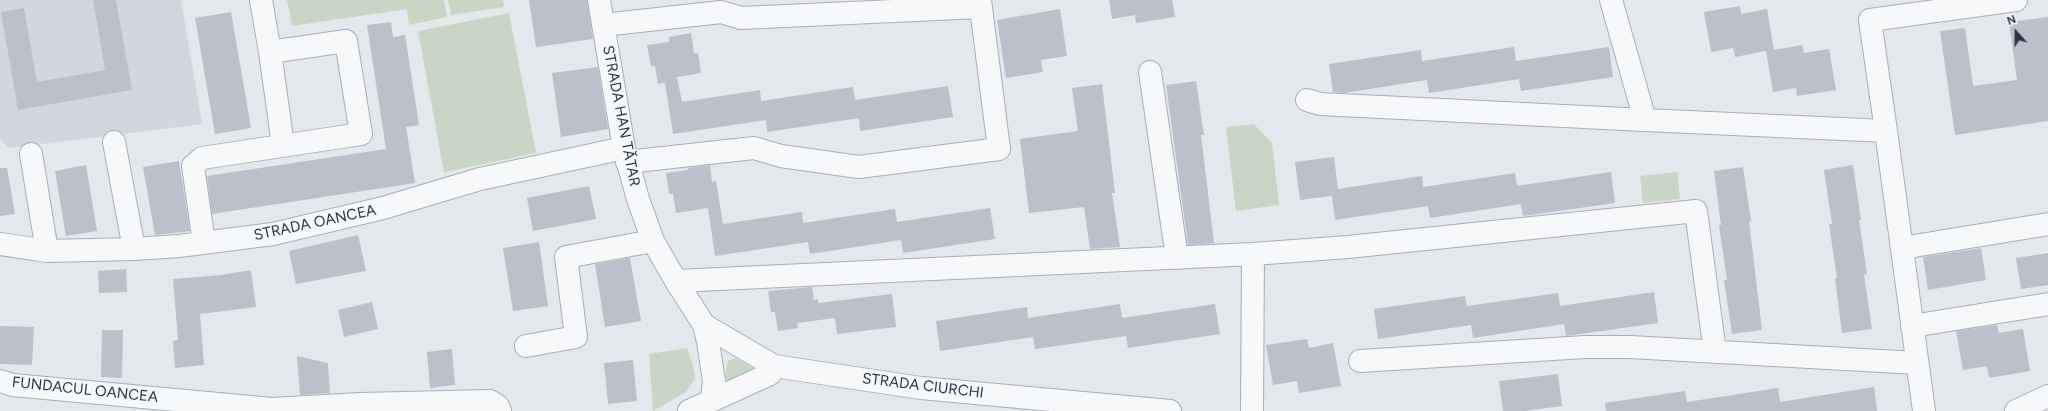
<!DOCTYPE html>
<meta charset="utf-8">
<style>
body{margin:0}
#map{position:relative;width:2048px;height:411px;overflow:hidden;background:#e4e7ec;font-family:Figtree,sans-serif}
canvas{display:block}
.north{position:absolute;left:1996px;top:12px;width:40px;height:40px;-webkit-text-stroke:3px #f4f6f9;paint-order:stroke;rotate:339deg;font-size:11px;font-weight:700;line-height:16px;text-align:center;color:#2b3445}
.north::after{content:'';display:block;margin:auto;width:14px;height:18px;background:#2b3445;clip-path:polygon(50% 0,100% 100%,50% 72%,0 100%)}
</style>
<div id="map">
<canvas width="2048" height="411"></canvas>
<div class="north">N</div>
</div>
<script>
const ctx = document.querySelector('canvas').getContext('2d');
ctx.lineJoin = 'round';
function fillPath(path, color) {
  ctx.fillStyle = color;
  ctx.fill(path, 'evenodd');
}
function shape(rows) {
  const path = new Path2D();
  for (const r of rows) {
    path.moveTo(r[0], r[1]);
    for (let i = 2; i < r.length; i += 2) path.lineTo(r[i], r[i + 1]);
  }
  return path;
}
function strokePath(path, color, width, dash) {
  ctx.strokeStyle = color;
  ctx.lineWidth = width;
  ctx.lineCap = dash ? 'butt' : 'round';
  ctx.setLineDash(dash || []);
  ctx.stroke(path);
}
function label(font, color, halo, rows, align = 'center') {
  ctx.font = font + ' Figtree,sans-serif';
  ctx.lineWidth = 3;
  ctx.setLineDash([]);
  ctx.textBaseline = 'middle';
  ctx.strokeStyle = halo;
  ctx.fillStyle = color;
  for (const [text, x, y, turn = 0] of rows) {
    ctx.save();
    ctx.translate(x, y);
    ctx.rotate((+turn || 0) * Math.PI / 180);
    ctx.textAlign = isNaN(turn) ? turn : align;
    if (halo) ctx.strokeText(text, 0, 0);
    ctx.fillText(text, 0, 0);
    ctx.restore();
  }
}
fillPath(shape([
 [0,0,181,0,202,124,9,148,0,139]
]), '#d2d6de');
fillPath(shape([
 [287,0,444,0,447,17,409,25,407,9,292,26],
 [448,0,503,0,504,7,451,15],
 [509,13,536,153,444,172,418,31],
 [1254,124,1272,143,1279,205,1236,211,1226,127],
 [1677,172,1680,199,1643,203,1640,176],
 [687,348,693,366,695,379,686,392,653,411,649,354],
 [735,358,750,366,755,373,730,384,725,375,728,361]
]), '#c9d6c5');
fillPath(shape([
 [93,0,116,0,132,90,18,110,1,12,24,8,37,82,105,70],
 [529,0,587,0,593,39,536,47],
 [1109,0,1172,0,1175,17,1136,23,1135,15,1112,19],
 [1740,6,1741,14,1767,9,1774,50,1802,45,1804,53,1829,49,1836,90,1797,96,1796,88,1773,92,1766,51,1735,57,1733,48,1711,52,1704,12],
 [1060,9,1067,56,1041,60,1043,72,1006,78,997,20],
 [231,12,251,128,215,134,195,18],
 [2048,17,2048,121,1955,135,1940,31,1965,28,1973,86,2017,80,2009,22],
 [391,22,393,37,405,35,419,125,406,127,415,183,212,214,207,176,386,149,367,25],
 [691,33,694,53,698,53,701,73,677,77,682,102,760,90,761,101,853,87,855,100,948,86,953,117,860,131,859,118,767,132,766,120,673,134,665,83,658,84,655,66,651,66,647,45,669,42,669,37],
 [1514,47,1516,61,1609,47,1613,77,1521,91,1519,79,1429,93,1427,80,1344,93,1333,92,1329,64,1421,50,1422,61],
 [598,67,608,129,561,137,552,73],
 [1196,81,1204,135,1201,135,1214,243,1188,245,1166,85],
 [1102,84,1115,193,1112,193,1120,247,1090,249,1084,207,1029,213,1020,139,1078,131,1072,88],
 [1334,157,1338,189,1422,176,1423,187,1515,173,1517,186,1611,172,1615,203,1523,216,1521,204,1430,218,1428,206,1335,220,1332,196,1300,200,1295,162],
 [179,161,190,231,155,235,143,167],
 [86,165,97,231,66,236,55,171],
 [710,165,712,182,716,181,723,224,802,212,803,223,895,209,897,222,990,208,995,239,903,253,901,240,810,254,808,242,715,256,708,208,676,213,673,194,669,194,666,173,688,170,688,168],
 [1853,165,1861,220,1859,220,1867,274,1864,275,1872,329,1842,333,1835,279,1837,278,1829,224,1832,224,1824,170],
 [1743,167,1751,221,1749,221,1762,330,1732,334,1724,280,1727,280,1719,225,1721,225,1714,171],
 [0,168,7,168,15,214,0,216],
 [589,186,596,219,533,231,527,198],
 [358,235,366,271,296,284,289,251],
 [539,242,548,306,513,311,503,248],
 [1981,248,1986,280,1928,290,1923,257],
 [2048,253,2048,285,2021,289,2016,258],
 [630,258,641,321,605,327,595,264],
 [126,269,127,292,99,293,98,271],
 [251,270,256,307,200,314,204,365,175,368,173,341,178,340,173,279,221,275],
 [812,287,814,300,818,299,818,303,892,294,896,327,837,334,835,318,797,323,798,328,778,331,775,312,771,312,768,291],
 [1654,292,1658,323,1566,336,1564,324,1473,338,1471,325,1378,339,1374,309,1465,296,1467,306,1558,293,1560,306],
 [372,302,378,329,344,337,338,310],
 [1120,304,1122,318,1215,304,1220,334,1128,348,1126,336,1035,349,1033,337,940,351,936,321,1027,307,1028,318],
 [1997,325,1999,333,2023,329,2030,371,1989,378,1987,366,1963,370,1956,331],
 [0,326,34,327,32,365,0,364],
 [102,330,123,330,122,378,101,377],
 [1307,339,1309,348,1333,343,1341,386,1299,393,1297,381,1273,385,1266,345],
 [452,349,455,385,430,388,427,352],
 [297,356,328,363,330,393,300,395],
 [633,360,637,401,608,404,604,363],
 [1558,374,1562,406,1524,411,1503,411,1499,381],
 [1874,387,1877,411,1606,411,1605,403,1685,391,1687,402,1778,388,1780,402]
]), '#bbc0ca');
const minor = shape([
 [599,0,624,148,638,199,653,241,676,281,704,325,774,366,921,388,1170,411],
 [1611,0,1645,120,1886,131,1924,411],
 [603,25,721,12,741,18,981,7],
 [270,52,283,145],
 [1150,72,1177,258],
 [1307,100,1320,104,1645,120],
 [1886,131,1870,20,2016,0],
 [114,142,134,249],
 [31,154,47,251],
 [627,162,754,148,781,156,859,167,999,149,980,0],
 [204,243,193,166,202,158,361,134,346,41,270,52,261,0],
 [0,244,47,251,134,249,179,246,273,234,383,208,480,179,624,148],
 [1902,248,2048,224],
 [676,281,1253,254,1348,247,1696,211,1715,352],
 [704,325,708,342,714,381,712,400],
 [1912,326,2048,304],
 [526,346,576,337,566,257,653,241],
 [1360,361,1585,347,1630,347,1917,363],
 [0,381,13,385,272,409,360,404,490,401,498,406,500,411],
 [689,411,770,374,774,366],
 [1252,411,1253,254],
 [2016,411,2048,396]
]);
strokePath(minor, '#a9aeb7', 24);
strokePath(minor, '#f7f8fa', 22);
label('15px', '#2b3445', '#f4f6f9', [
 ["STRADA HAN TĂTAR",621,116,79],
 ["STRADA OANCEA",315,223,-12],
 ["STRADA CIURCHI",923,386,7],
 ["FUNDACUL OANCEA",85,390,6]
]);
</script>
